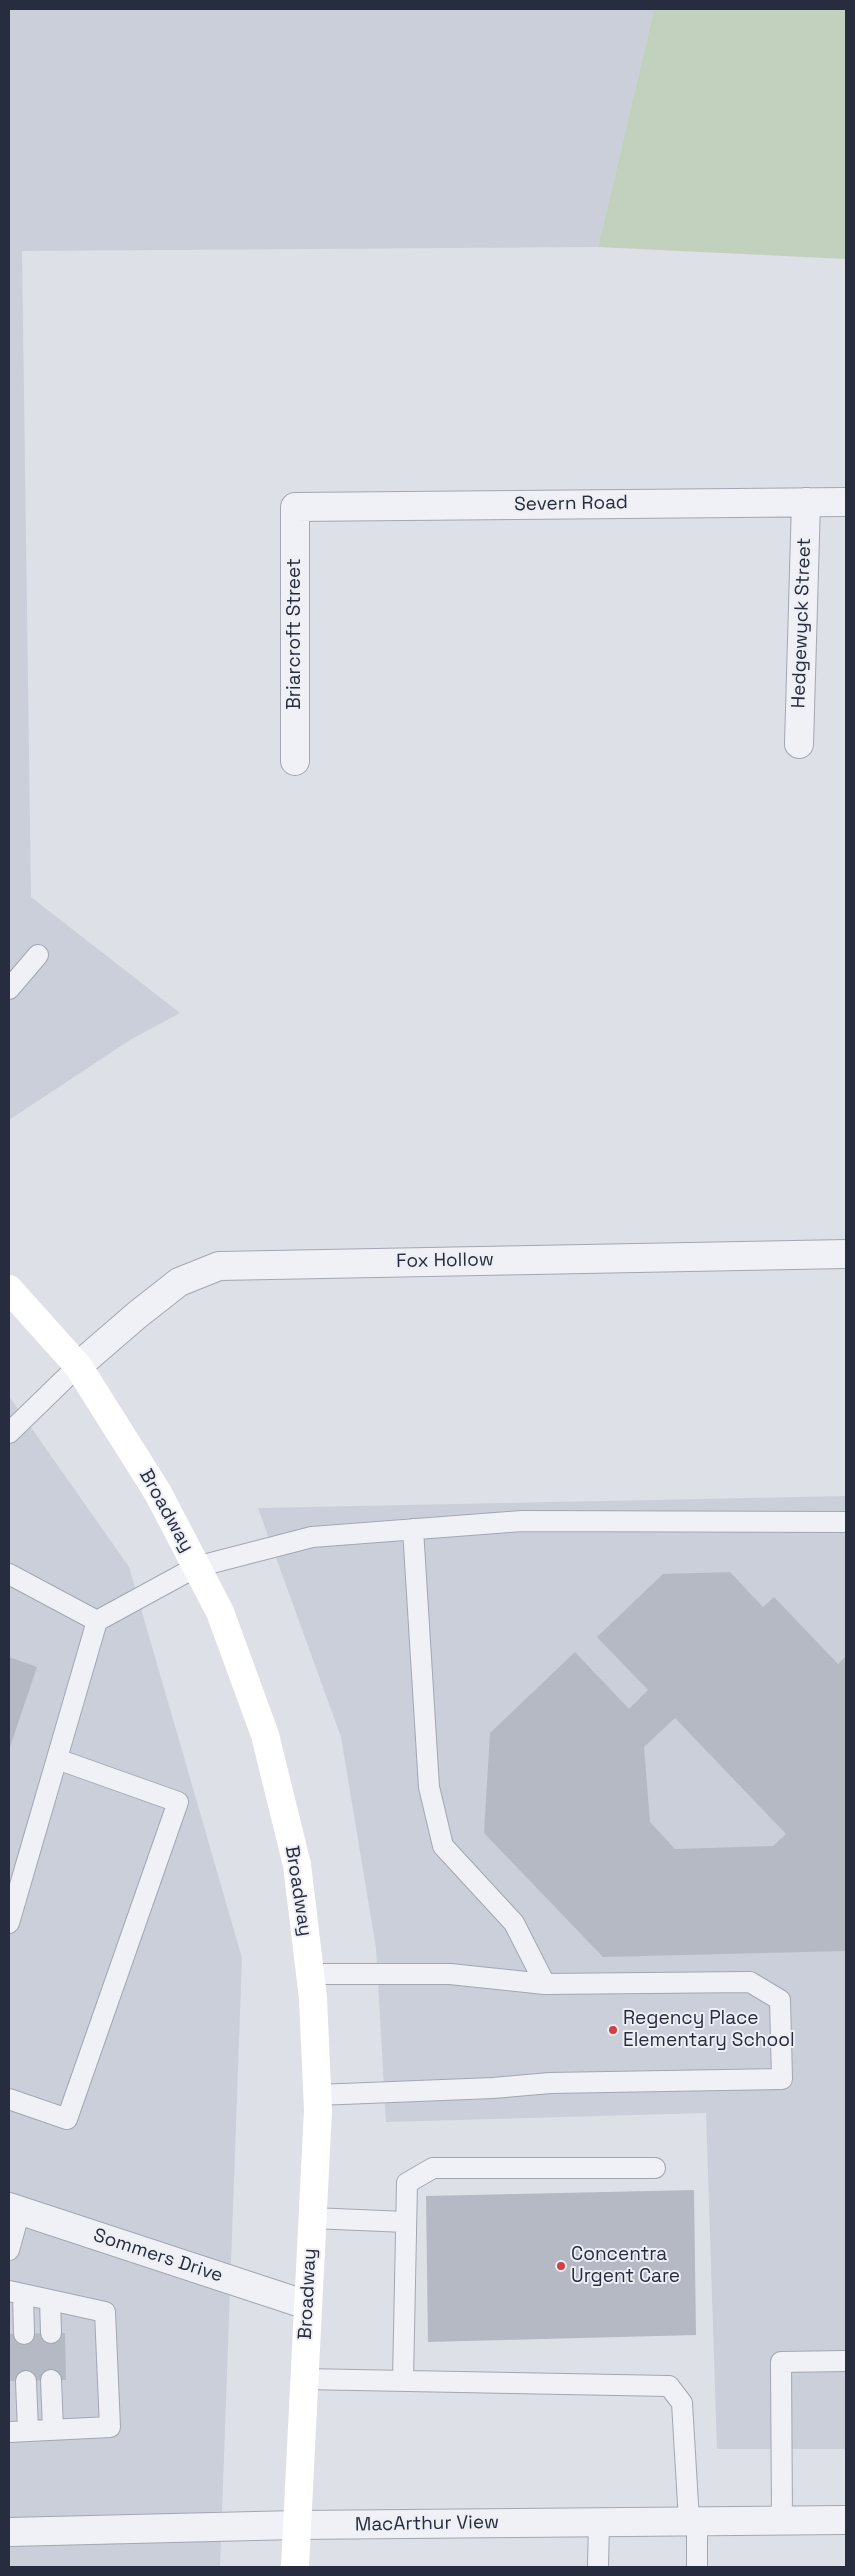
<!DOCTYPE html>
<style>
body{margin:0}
#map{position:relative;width:855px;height:2576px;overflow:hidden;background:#dde0e7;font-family:"Space Grotesk",sans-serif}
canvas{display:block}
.frame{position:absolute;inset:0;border:10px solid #272d3e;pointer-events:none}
</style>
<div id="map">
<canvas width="855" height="2576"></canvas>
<div class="frame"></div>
</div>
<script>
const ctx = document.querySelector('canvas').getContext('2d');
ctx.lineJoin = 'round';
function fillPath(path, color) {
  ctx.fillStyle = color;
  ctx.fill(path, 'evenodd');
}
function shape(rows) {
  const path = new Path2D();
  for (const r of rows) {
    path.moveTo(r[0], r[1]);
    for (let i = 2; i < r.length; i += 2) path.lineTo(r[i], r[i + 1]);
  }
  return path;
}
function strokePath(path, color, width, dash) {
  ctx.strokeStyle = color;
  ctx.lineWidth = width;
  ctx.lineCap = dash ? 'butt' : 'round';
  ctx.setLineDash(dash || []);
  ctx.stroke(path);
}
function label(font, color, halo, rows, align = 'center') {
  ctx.font = font + ' "Space Grotesk",sans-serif';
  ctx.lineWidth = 4;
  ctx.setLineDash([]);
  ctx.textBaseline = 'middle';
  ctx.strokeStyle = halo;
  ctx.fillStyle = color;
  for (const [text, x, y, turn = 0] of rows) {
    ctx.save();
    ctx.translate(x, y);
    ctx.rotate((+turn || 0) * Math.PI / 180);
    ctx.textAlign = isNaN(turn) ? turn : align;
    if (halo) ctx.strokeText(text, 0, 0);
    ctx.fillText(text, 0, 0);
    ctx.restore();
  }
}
fillPath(shape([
 [9,9,654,9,598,247,22,251,31,897,180,1013,130,1040,9,1120],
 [9,1396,129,1567,242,1958,220,2567,9,2567],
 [846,1496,846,2449,717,2449,706,2113,386,2122,376,1948,341,1737,258,1508]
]), '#cbcfd9');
fillPath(shape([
 [654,9,846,9,846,259,598,247]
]), '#c1d1be');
fillPath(shape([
 [730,1572,763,1607,774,1597,838,1664,846,1656,846,1951,603,1957,484,1833,490,1733,575,1652,629,1709,648,1690,597,1637,663,1574],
 [675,1718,786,1834,773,1846,675,1849,650,1822,644,1747],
 [9,1657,37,1667,9,1750],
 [694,2190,696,2335,428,2342,426,2196],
 [65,2333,66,2380,9,2381,9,2334]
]), '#b5b9c4');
const service = shape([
 [9,989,38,955],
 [9,1433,78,1366],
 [413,1529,429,1787,443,1846,514,1923,545,1984],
 [9,1574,97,1621],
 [9,1923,97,1621,196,1567,312,1537,522,1521,846,1522],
 [310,1974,450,1974,545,1984,750,1982,780,2000,782,2079,550,2083,493,2088,317,2095],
 [9,2099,67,2119,178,1802,57,1759],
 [312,2218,406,2222],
 [9,2250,20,2210],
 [9,2291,105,2312,110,2427,9,2432],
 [23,2294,24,2334],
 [50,2300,51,2333],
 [303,2379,669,2386,682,2403,689,2521],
 [51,2380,53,2429],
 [26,2381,28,2431],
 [403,2381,407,2183,433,2168,655,2168],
 [782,2520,781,2362,846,2361],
 [697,2521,697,2567],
 [598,2567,599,2522]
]);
const minor = shape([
 [799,744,806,502],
 [295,761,295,507,846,502],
 [78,1366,137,1315,179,1282,219,1266,846,1254],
 [9,2207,307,2305]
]);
const tertiary = shape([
 [9,2532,296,2525,846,2520]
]);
strokePath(service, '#a3a7b1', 22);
strokePath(minor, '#a3a7b1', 30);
strokePath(tertiary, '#a3a7b1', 30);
strokePath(service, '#f0f1f6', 20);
strokePath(minor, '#f0f1f6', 28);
strokePath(tertiary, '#f0f1f6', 28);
strokePath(shape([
 [9,1289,78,1366,158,1493,220,1612,265,1735,297,1865,313,1998,318,2110,295,2567]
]), '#fff', 28);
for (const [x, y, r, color] of [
 [613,2030,5,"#cf4047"],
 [561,2266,5,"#cf4047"]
]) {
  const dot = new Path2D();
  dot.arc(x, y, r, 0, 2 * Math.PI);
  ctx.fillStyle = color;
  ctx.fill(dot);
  strokePath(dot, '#edeff5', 2);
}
label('19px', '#272d3e', '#edeff5', [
 ["Severn Road",571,504,-1],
 ["Hedgewyck Street",802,623,-88],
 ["Briarcroft Street",295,634,-90],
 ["Fox Hollow",445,1261,-1],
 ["Broadway",166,1511,61],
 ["Broadway",298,1891,81],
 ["Sommers Drive",158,2256,18],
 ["Broadway",308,2294,-87],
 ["MacArthur View",427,2524,-1]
]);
label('19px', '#272d3e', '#edeff5', [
 ["Regency Place",623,2019],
 ["Elementary School",623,2041],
 ["Concentra",571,2255],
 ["Urgent Care",571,2277]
], 'left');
</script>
